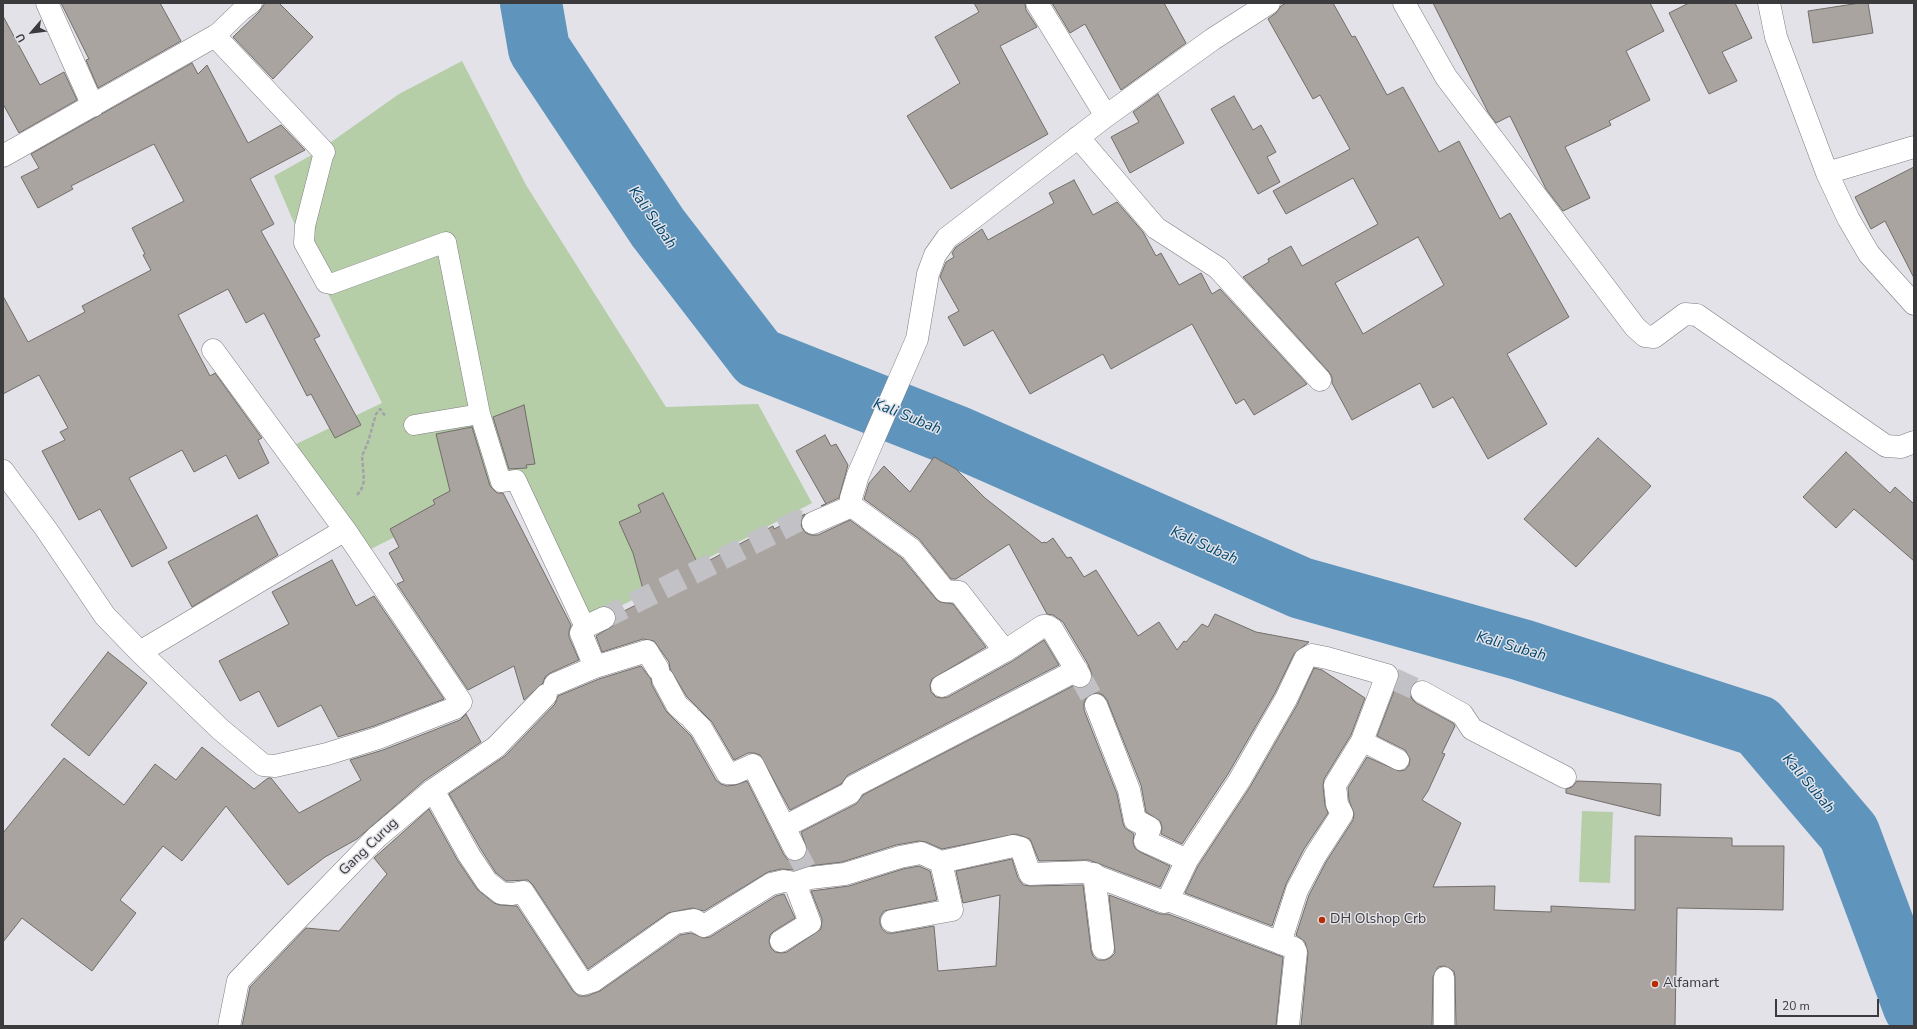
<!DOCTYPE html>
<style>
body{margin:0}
#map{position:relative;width:1917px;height:1029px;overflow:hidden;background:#e2e2e8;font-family:"Nunito Sans",sans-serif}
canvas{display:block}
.frame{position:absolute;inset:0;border:4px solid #3b3b3e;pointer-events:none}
.north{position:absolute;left:12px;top:12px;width:40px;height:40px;-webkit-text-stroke:3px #e2e2e8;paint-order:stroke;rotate:242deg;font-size:11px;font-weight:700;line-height:16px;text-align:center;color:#3b3b3e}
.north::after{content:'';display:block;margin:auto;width:14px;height:18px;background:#3b3b3e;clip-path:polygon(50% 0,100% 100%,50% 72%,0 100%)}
.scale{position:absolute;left:1775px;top:999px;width:104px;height:18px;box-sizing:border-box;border:2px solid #3b3b3e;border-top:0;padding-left:5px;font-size:12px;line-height:14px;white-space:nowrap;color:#3b3b3e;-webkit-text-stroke:3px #e2e2e8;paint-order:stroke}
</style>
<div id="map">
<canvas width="1917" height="1029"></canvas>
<div class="frame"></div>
<div class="north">U</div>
<div class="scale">20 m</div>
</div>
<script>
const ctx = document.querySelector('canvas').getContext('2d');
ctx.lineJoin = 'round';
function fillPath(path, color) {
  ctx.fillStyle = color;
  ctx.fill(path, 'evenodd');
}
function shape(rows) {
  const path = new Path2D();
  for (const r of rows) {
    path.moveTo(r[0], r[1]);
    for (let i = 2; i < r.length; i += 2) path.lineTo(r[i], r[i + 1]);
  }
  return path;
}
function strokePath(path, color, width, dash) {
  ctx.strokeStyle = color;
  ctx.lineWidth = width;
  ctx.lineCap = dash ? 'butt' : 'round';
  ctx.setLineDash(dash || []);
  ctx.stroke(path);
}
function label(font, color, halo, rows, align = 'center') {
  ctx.font = font + ' "Nunito Sans",sans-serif';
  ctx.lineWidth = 3;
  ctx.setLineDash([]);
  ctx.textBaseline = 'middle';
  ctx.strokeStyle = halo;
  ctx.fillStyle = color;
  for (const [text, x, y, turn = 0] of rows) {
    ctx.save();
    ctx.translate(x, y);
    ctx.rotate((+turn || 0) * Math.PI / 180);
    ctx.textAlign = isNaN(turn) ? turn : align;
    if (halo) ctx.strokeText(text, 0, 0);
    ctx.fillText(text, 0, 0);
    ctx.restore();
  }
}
fillPath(shape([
 [462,61,526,185,666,407,758,404,812,503,712,556,669,582,590,621,519,474,371,549,292,446,382,403,300,237,274,176,317,152,399,94],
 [1582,811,1613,812,1610,883,1579,882]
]), '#b5cea7');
strokePath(shape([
 [531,3,539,49,658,228,758,358,958,437,1301,588,1522,650,1758,726,1849,833,1914,1007]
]), '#5f94bc', 62);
const building = shape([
 [61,3,160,3,181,41,98,88,86,60,89,59,61,3],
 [265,3,279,3,313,37,273,79,233,37,259,12,265,3],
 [974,3,1025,3,1026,10,1037,27,1000,46,1048,134,951,189,907,116,960,83,935,37,979,12,974,3],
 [1052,3,1164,3,1186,43,1121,90,1085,24,1070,33,1052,3],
 [1286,3,1333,3,1352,37,1355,36,1387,95,1403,87,1439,152,1459,141,1500,219,1510,213,1569,317,1507,354,1547,424,1488,459,1453,397,1433,408,1420,383,1352,420,1332,383,1332,377,1329,372,1243,277,1269,262,1268,259,1291,246,1302,266,1378,224,1353,178,1286,214,1273,191,1350,149,1320,95,1313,99,1268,19,1276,13,1281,6,1286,3],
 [1418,237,1444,285,1363,334,1335,283,1418,237],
 [1433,3,1650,3,1664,31,1626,51,1650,100,1609,121,1611,125,1565,147,1590,198,1563,211,1546,189,1510,116,1496,123,1488,112,1433,3],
 [1689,3,1735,3,1752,38,1722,52,1737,81,1709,94,1669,13,1689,3],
 [1860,3,1868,3,1873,33,1813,43,1808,11,1860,3],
 [3,16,40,85,64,72,77,100,19,133,3,104,3,16],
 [192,63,198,74,207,65,248,143,281,125,305,150,250,179,274,224,261,231,320,336,314,339,361,425,335,438,311,394,307,396,264,313,246,323,228,289,178,315,210,376,215,373,262,438,258,440,269,463,239,479,226,455,194,472,182,450,129,478,167,548,132,567,100,509,79,520,42,451,65,440,60,432,68,428,39,375,3,394,3,296,28,342,85,312,82,306,151,270,143,255,145,254,132,228,184,201,154,144,71,186,73,189,38,208,21,177,39,168,31,154,192,63],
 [1158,94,1184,143,1130,173,1111,137,1139,122,1133,112,1158,94],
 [1234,96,1253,130,1261,125,1276,152,1267,157,1280,182,1258,194,1211,109,1234,96],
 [1914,167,1914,278,1885,221,1871,229,1855,197,1914,167],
 [1074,180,1093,215,1117,202,1143,232,1156,256,1161,253,1179,285,1201,273,1212,294,1220,289,1307,384,1254,415,1244,399,1236,404,1192,324,1111,369,1103,354,1030,394,993,330,964,346,948,317,959,311,940,277,946,262,954,257,952,253,956,247,982,229,988,240,1054,203,1049,193,1074,180],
 [524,405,535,464,526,465,527,468,509,469,493,417,524,405],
 [472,427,490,486,497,493,503,493,571,625,569,631,569,637,579,660,550,673,545,677,543,683,524,700,514,666,468,690,397,584,404,581,389,553,399,547,390,529,435,504,433,500,450,491,436,434,472,427],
 [825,435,831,446,836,444,848,465,839,498,821,506,826,504,796,451,825,435],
 [1598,438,1651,486,1576,567,1524,519,1598,438],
 [1846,452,1890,493,1895,487,1914,504,1914,561,1854,509,1836,528,1803,497,1846,452],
 [934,457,956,469,985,498,1042,543,1045,542,1046,543,1053,538,1067,558,1071,557,1084,577,1096,570,1138,636,1159,622,1177,650,1184,641,1186,642,1202,624,1208,627,1215,614,1256,632,1309,642,1294,654,1275,693,1228,774,1182,844,1161,834,1162,827,1160,821,1146,812,1141,785,1107,700,1103,695,1098,693,1091,694,1086,698,1084,703,1084,710,1117,794,1123,823,1125,828,1134,834,1133,842,1135,848,1140,852,1170,866,1160,887,1089,860,1039,861,1030,839,1016,834,942,849,926,842,919,841,896,845,842,862,809,866,794,870,781,869,768,872,704,911,692,908,668,913,588,969,533,885,528,880,506,881,496,873,480,848,449,794,505,756,555,704,558,696,599,679,641,666,651,679,652,685,666,711,691,736,716,780,721,784,727,786,735,785,747,781,784,855,788,860,795,861,801,860,806,856,807,850,801,832,856,804,863,795,1073,686,1081,688,1087,686,1091,682,1092,675,1088,664,1063,622,1053,615,1047,614,1009,544,956,579,951,579,919,539,864,499,869,483,884,466,910,492,934,457],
 [663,493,699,566,773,526,774,529,805,514,801,522,802,528,806,533,811,535,818,535,850,520,902,558,936,599,940,602,953,604,986,647,932,679,930,685,931,692,936,697,942,698,948,697,1011,662,1044,640,1059,665,848,775,841,784,790,810,760,755,754,753,748,753,734,760,712,722,687,697,670,669,669,662,654,641,643,639,602,652,596,636,614,625,616,615,646,600,633,553,619,522,641,512,638,505,663,493],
 [257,515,278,555,192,607,168,562,257,515],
 [332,560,356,606,374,596,444,699,374,726,338,737,321,705,278,727,259,691,240,701,219,661,289,624,272,592,332,560],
 [108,652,147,683,89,756,51,725,108,652],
 [1314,668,1322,670,1365,698,1351,735,1324,779,1323,786,1325,805,1328,813,1304,849,1286,884,1272,926,1185,893,1198,866,1250,787,1297,705,1314,668],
 [1399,678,1413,684,1410,693,1412,699,1416,703,1453,723,1455,726,1442,753,1445,754,1428,791,1422,800,1461,823,1433,887,1495,886,1494,910,1551,912,1551,906,1635,910,1635,836,1732,838,1732,846,1784,846,1783,910,1677,908,1675,1026,1456,1026,1455,977,1454,971,1444,966,1438,967,1433,977,1432,1026,1301,1026,1308,953,1305,942,1296,935,1309,895,1326,862,1353,820,1354,814,1349,800,1348,788,1367,757,1399,771,1405,770,1409,765,1410,759,1405,750,1377,736,1399,678],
 [466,714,481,742,425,780,357,839,325,857,288,885,226,806,182,861,163,846,120,900,136,913,92,971,22,918,3,942,3,833,64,758,124,805,155,764,176,780,202,747,254,789,268,778,271,778,299,813,361,780,350,760,383,750,460,720,466,714],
 [1577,781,1661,784,1660,816,1566,793,1566,789,1572,787,1577,781],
 [429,809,458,861,477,889,494,903,500,905,517,906,573,991,579,996,587,996,600,991,680,935,691,933,704,938,710,937,776,896,784,894,795,918,774,931,770,935,769,942,771,948,775,952,782,953,787,952,821,929,822,919,811,891,849,886,903,869,919,866,930,871,937,900,884,911,880,917,880,924,882,929,887,933,894,933,934,926,938,971,996,966,1000,895,963,903,956,871,1012,859,1018,878,1023,885,1030,886,1083,885,1091,950,1093,956,1098,960,1105,960,1110,958,1115,953,1109,895,1160,914,1168,914,1283,957,1276,1026,242,1026,250,987,306,928,339,931,387,874,374,858,429,809]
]);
fillPath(building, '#aaa4a0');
strokePath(building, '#726d69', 1);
strokePath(shape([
 [604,618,798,521,813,523],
 [1080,676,1096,705],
 [1394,679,1422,692],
 [795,849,807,872]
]), '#c1c1c6', 22, [22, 11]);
const lane = shape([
 [215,36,241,11,252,3],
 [324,152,305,226,304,243,326,283,331,284,446,242,480,414,414,425],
 [480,414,501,482,516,480,585,627],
 [1362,741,1399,760],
 [1444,977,1444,1026]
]);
const street = shape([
 [47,3,93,106],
 [1037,3,1106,116],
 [1404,3,1446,77,1635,327,1645,336,1654,337,1685,314,1697,315,1886,446,1901,447,1914,442],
 [1769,3,1776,37,1827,173,1848,218,1869,254,1914,304],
 [1078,137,1156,228,1218,268,1320,380],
 [3,156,215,36,324,152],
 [1827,173,1914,147],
 [3,471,46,529,105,616,140,652,220,729,263,765,275,766,327,754,378,738,455,708,461,702,345,530,213,350],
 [852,506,911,549,945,591,959,592,1005,651,1043,626,1047,626,1052,629,1080,676],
 [813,523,852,506,851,498,858,475,917,339,928,274,935,255,947,238,1106,116,1213,39,1269,3],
 [140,652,345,530],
 [595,667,581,633,585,627,604,618],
 [663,679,677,705,688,715],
 [555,684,595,667,647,651,658,669],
 [942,686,1005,651],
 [1422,692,1462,714,1472,729,1565,777],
 [1096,705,1129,790,1135,820,1150,828,1145,841,1187,860,1168,900,1294,948,1296,952,1288,1026],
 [693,720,701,728,727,773,735,773,753,765,795,849],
 [433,790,469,855,487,882,501,893,512,894,523,892,583,984,593,981,675,923,694,920,704,926,771,884,784,881,795,883],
 [784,827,850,793,854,786,1077,670],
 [1187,860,1239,781,1286,699,1305,659,1312,655,1327,658,1387,675,1362,741,1335,785,1337,804,1342,814,1315,856,1297,890,1280,943],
 [941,862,1013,846,1021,848,1030,874,1085,872,1164,902,1168,900],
 [1094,874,1103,948],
 [781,941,810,923,795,883,810,878,845,874,900,857,921,853,941,862,952,910,892,921],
 [229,1026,238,981,282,935,377,837,433,790,496,747,546,695]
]);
strokePath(lane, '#7b7b80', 21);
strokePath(street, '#7b7b80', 23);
strokePath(shape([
 [357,495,361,490,364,481,362,456,368,442,376,414,380,409,386,417]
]), '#a2a2a7', 2.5, [4, 2]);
strokePath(lane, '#fff', 20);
strokePath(street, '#fff', 22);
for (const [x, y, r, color] of [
 [1322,920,4,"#b72c04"],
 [1655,984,4,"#b72c04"]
]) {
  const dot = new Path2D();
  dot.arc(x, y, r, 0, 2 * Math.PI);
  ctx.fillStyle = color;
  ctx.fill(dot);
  strokePath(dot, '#e2e2e8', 1.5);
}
label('14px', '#3b3b3e', '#e2e2e8', [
 ["Gang Curug",369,847,-44]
]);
label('14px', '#3b3b3e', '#e2e2e8', [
 ["DH Olshop Crb",1330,920],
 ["Alfamart",1663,984]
], 'left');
label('italic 15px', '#00466d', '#e2e2e8', [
 ["Kali Subah",652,218,55],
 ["Kali Subah",907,417,22],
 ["Kali Subah",1204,546,24],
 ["Kali Subah",1511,647,16],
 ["Kali Subah",1808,784,50]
]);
</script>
